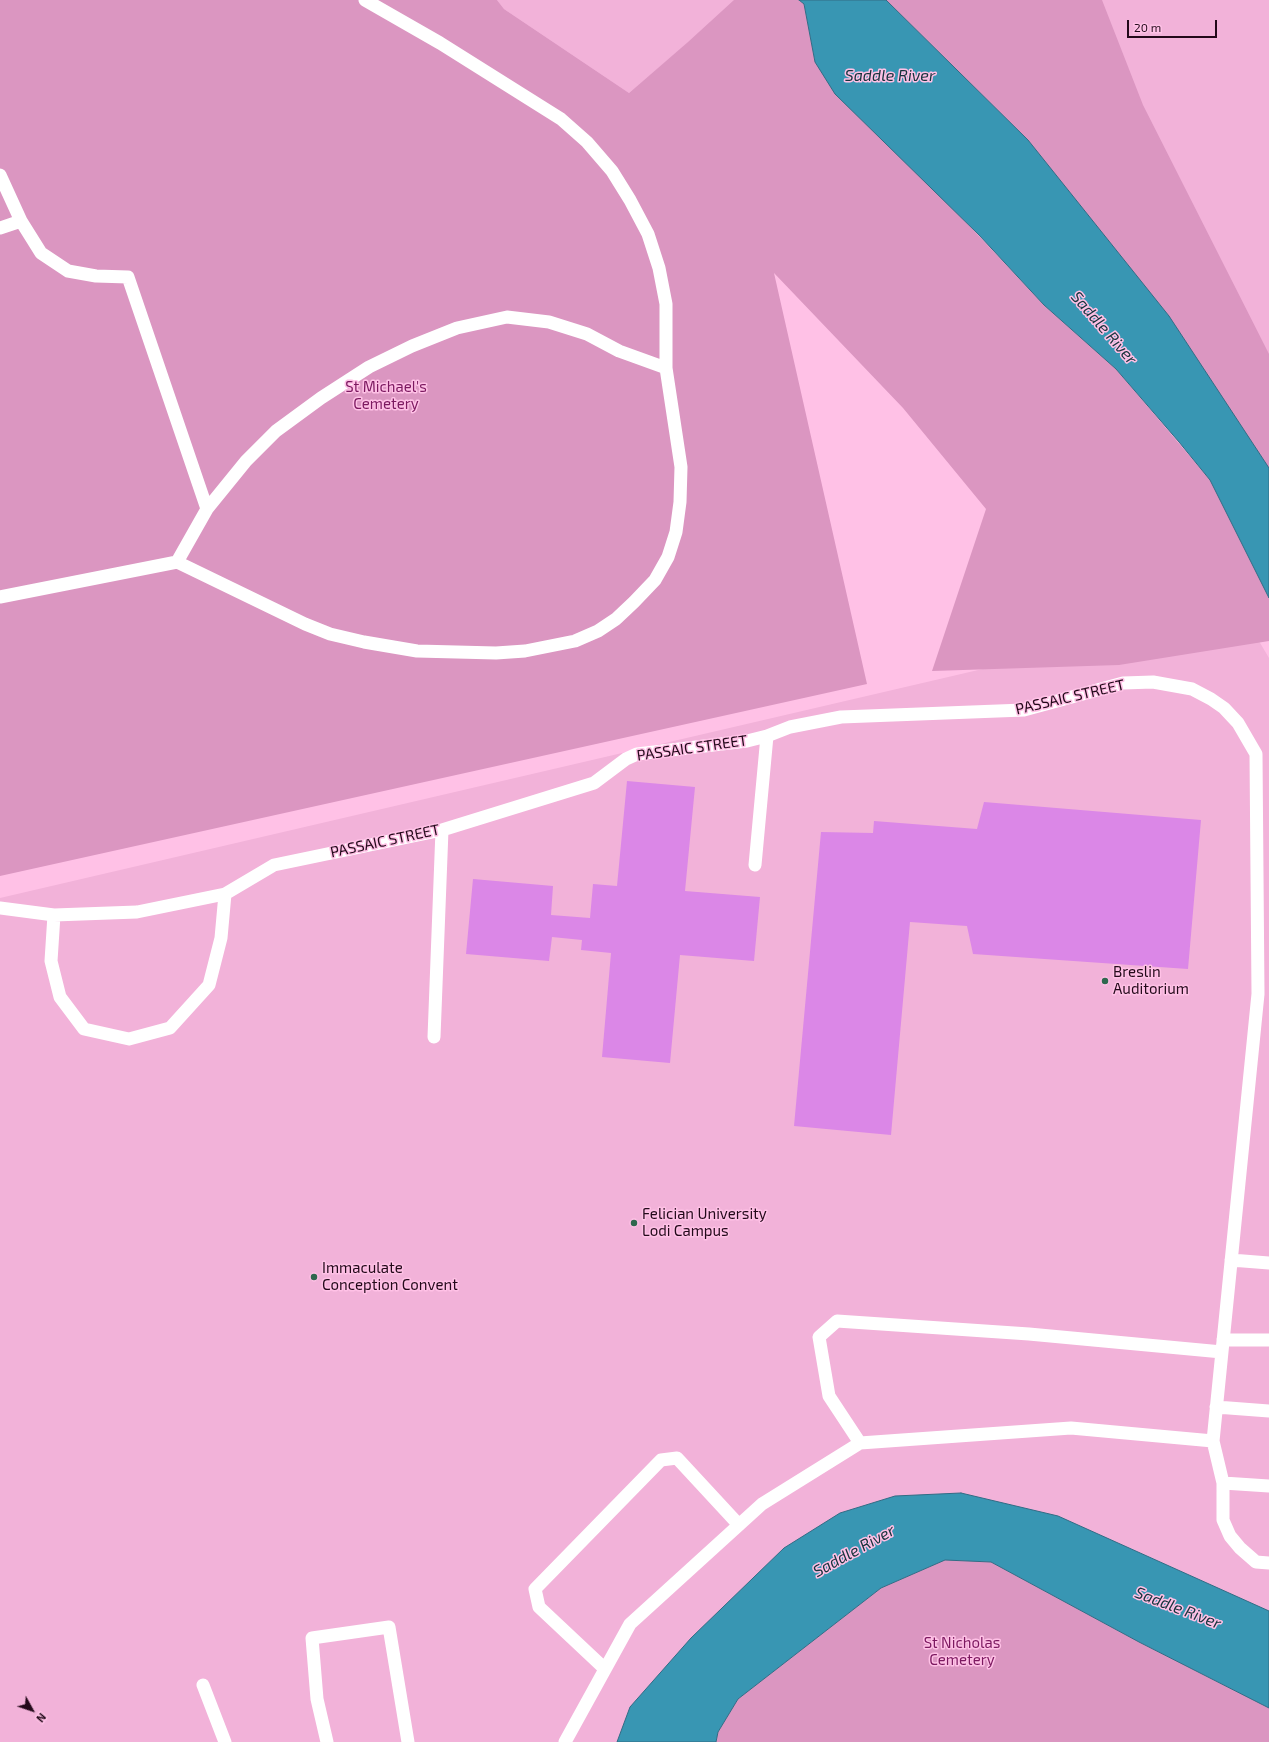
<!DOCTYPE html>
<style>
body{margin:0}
#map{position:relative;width:1269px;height:1742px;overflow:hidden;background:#ffc1e6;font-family:"Exo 2",sans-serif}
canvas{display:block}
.north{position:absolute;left:12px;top:1690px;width:40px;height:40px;-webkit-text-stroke:3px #ffc1e6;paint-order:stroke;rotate:130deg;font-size:11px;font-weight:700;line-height:16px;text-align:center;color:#23091a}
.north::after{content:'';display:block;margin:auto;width:14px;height:18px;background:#23091a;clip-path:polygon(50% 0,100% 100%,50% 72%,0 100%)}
.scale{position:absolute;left:1127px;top:20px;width:90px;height:18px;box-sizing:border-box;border:2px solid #23091a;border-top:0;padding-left:5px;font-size:12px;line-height:14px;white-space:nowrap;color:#23091a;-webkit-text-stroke:3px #ffc1e6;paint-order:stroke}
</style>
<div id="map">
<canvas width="1269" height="1742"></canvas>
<div class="north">N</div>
<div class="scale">20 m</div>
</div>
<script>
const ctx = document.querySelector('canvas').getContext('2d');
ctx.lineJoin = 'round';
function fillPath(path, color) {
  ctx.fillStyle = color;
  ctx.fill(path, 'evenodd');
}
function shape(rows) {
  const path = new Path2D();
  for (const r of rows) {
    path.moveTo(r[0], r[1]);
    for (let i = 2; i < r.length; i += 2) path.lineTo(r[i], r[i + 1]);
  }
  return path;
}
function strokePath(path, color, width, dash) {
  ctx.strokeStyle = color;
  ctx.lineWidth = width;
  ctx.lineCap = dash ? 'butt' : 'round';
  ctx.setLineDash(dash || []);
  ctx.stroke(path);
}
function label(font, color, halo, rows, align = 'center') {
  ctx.font = font + ' "Exo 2",sans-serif';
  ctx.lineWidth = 3;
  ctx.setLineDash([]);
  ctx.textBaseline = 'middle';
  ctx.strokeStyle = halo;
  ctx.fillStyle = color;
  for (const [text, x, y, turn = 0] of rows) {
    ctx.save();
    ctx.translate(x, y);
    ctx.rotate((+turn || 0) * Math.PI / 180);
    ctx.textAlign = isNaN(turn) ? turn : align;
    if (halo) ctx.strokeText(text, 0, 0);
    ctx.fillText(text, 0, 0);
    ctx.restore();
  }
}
fillPath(shape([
 [497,0,738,0,629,93,504,9],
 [924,0,1269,0,1269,472],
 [1240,609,1269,658,1269,1612,1130,1548,770,1581,665,1742,0,1742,0,898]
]), '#f2b2d9');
fillPath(shape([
 [0,0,497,0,504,9,629,93,688,42,734,0,799,0,804,4,815,62,1044,305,1116,369,1210,480,1269,598,1269,641,1119,665,932,671,986,509,903,408,774,273,867,684,0,876],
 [886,0,1102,0,1143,105,1269,354,1269,468,1169,316,1028,140],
 [945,1560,991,1562,1139,1642,1269,1708,1269,1742,716,1742,718,1732,738,1699,881,1588]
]), '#db96c1');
const water = shape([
 [799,0,886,0,1028,140,1169,316,1269,468,1269,598,1210,480,1179,442,1116,369,1044,305,979,235,835,94,815,62,804,4,799,0],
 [961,1493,1058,1516,1269,1611,1269,1708,1139,1642,991,1562,945,1560,881,1588,738,1699,718,1732,716,1742,617,1742,630,1707,691,1638,784,1548,840,1513,895,1496,961,1493]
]);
fillPath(water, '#3896b3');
strokePath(water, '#326c85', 1);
fillPath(shape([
 [627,781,695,787,685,891,760,897,754,961,680,955,670,1063,602,1057,611,953,581,950,582,940,552,937,549,961,466,954,473,879,553,886,551,915,590,918,593,884,617,886],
 [984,802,1201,820,1188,969,973,954,967,926,910,922,891,1135,794,1126,821,832,873,833,874,821,977,829]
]), '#db87e7');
strokePath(shape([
 [365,0,440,43,561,119,587,142,612,171,630,200,648,234,659,268,666,304,666,368],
 [0,175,21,221,41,253,68,271,96,276,128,277,207,509],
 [0,228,21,221],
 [0,597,177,562,305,624,330,634,364,642,417,651,496,653,525,651,575,641,598,631,616,619,634,602,655,580,668,557,676,532,680,502,681,467,666,368,619,351,587,334,549,322,507,317,457,328,412,346,369,367,321,398,276,431,246,461,207,509,177,562],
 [755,865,767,736],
 [0,908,54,915,137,912,225,894,274,865,442,830,594,783,626,759,637,754,747,741,767,736,790,727,841,717,1024,710,1123,683,1153,682,1192,689,1211,699,1224,708,1238,723,1256,754,1258,994,1213,1441,1071,1428,860,1443,762,1504,630,1624,565,1742],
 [54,915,51,961,60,997,84,1029,129,1039,170,1028,209,985,221,938,225,894],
 [434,1037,442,830],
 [1231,1260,1269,1263],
 [1223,1340,1269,1340],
 [1216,1407,1269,1411],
 [1213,1441,1223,1483,1223,1520,1230,1536,1240,1548,1256,1562,1269,1563],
 [860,1443,829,1396,819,1337,837,1321,1029,1334,1222,1352],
 [1223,1483,1269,1486],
 [605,1669,539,1607,535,1589,661,1460,677,1458,739,1525],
 [203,1685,225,1742],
 [327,1742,317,1699,312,1638,389,1627,408,1742]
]), '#fff', 13);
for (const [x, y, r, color] of [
 [1105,981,4,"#2f674e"],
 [634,1223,4,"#2f674e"],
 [314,1277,4,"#2f674e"]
]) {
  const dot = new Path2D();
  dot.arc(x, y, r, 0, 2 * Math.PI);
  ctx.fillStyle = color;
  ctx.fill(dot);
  strokePath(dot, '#ffc1e6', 1.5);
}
label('15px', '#7c1960', '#ffc1e6', [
 ["St Michael's",386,387],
 ["Cemetery",386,404],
 ["St Nicholas",962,1643],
 ["Cemetery",962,1660]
]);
label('15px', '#23091a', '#ffc1e6', [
 ["PASSAIC STREET",1070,697,-13],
 ["PASSAIC STREET",692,748,-8],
 ["PASSAIC STREET",385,841,-12]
]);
label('15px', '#23091a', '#ffc1e6', [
 ["Breslin",1113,972],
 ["Auditorium",1113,989],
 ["Felician University",642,1214],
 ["Lodi Campus",642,1231],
 ["Immaculate",322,1268],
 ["Conception Convent",322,1285]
], 'left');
label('italic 16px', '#16333c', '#ffc1e6', [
 ["Saddle River",890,76],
 ["Saddle River",1104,328,49],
 ["Saddle River",854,1551,-29],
 ["Saddle River",1178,1608,21]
]);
</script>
